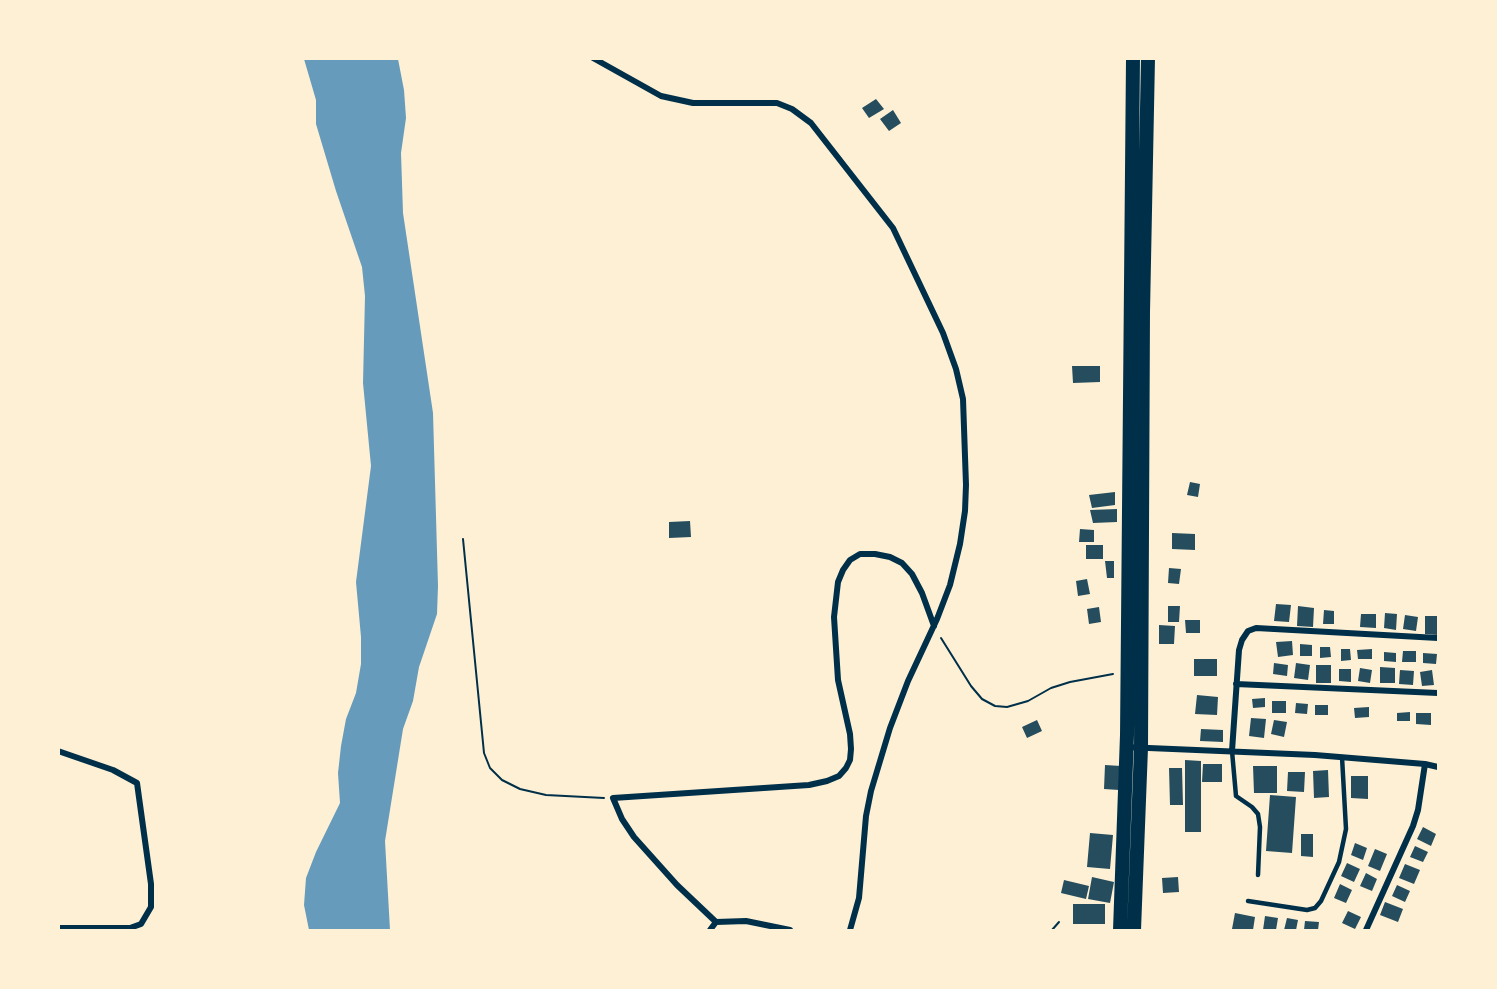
<!DOCTYPE html>
<style>
body{margin:0}
#map{position:relative;width:1497px;height:989px;overflow:hidden;background:#fdf0d5;font-family:"DejaVu Sans",sans-serif}
canvas{display:block}
.frame{position:absolute;inset:0;border:60px solid #fdf0d5;pointer-events:none}
</style>
<div id="map">
<canvas width="1497" height="989"></canvas>
<div class="frame"></div>
</div>
<script>
const ctx = document.querySelector('canvas').getContext('2d');
ctx.lineJoin = 'round';
function fillPath(path, color) {
  ctx.fillStyle = color;
  ctx.fill(path, 'evenodd');
}
function shape(rows) {
  const path = new Path2D();
  for (const r of rows) {
    path.moveTo(r[0], r[1]);
    for (let i = 2; i < r.length; i += 2) path.lineTo(r[i], r[i + 1]);
  }
  return path;
}
function strokePath(path, color, width, dash) {
  ctx.strokeStyle = color;
  ctx.lineWidth = width;
  ctx.lineCap = dash ? 'butt' : 'round';
  ctx.setLineDash(dash || []);
  ctx.stroke(path);
}
fillPath(shape([
 [304,59,398,59,404,90,406,118,401,153,403,213,433,413,438,586,437,614,419,667,413,701,403,729,385,841,390,930,309,930,304,905,306,878,316,852,340,803,338,773,341,746,346,719,356,693,361,664,361,637,356,582,371,466,363,383,365,296,362,267,336,191,316,124,316,100]
]), '#669bbc');
fillPath(shape([
 [876,99,884,109,869,118,862,108],
 [893,110,901,123,889,131,880,119],
 [1072,366,1100,366,1100,382,1073,383],
 [1190,482,1200,484,1198,497,1187,495],
 [1115,492,1115,505,1092,508,1089,495],
 [1117,509,1117,522,1093,523,1090,510],
 [690,521,691,537,669,538,669,522],
 [1080,529,1094,530,1094,542,1079,542],
 [1172,533,1195,534,1195,550,1172,549],
 [1086,545,1103,545,1103,559,1086,559],
 [1105,561,1114,561,1114,578,1107,578],
 [1169,568,1181,569,1179,584,1168,583],
 [1087,579,1090,594,1078,596,1076,581],
 [1276,604,1291,605,1289,622,1274,621],
 [1168,606,1180,606,1179,622,1168,622],
 [1298,606,1314,608,1313,627,1297,626],
 [1099,607,1101,622,1089,624,1087,609],
 [1324,610,1334,611,1334,624,1323,624],
 [1385,613,1397,614,1396,630,1384,628],
 [1361,614,1376,614,1376,628,1360,627],
 [1405,615,1418,617,1416,631,1403,629],
 [1425,616,1438,616,1438,635,1425,634],
 [1185,620,1200,620,1200,633,1186,633],
 [1159,625,1175,626,1174,644,1159,644],
 [1292,641,1293,655,1278,657,1276,642],
 [1300,644,1312,645,1312,656,1300,656],
 [1320,647,1330,647,1331,657,1320,658],
 [1341,649,1350,649,1351,660,1341,661],
 [1372,649,1372,659,1358,659,1357,650],
 [1403,651,1416,651,1416,662,1402,662],
 [1384,652,1396,653,1396,662,1384,661],
 [1423,653,1437,654,1436,664,1423,663],
 [1194,659,1217,659,1217,676,1194,676],
 [1274,663,1288,665,1287,676,1273,674],
 [1296,663,1310,665,1308,680,1294,678],
 [1316,665,1331,665,1331,683,1316,683],
 [1380,667,1395,668,1395,683,1380,683],
 [1360,668,1372,670,1370,683,1358,681],
 [1339,669,1351,669,1351,682,1339,681],
 [1400,670,1414,671,1413,685,1399,684],
 [1432,670,1434,685,1422,686,1420,672],
 [1197,695,1218,697,1217,715,1195,714],
 [1265,698,1265,707,1253,708,1252,699],
 [1272,701,1286,701,1286,713,1272,713],
 [1296,703,1308,704,1307,714,1295,713],
 [1315,705,1328,705,1328,715,1315,715],
 [1369,707,1369,717,1355,718,1354,708],
 [1410,712,1410,721,1397,721,1397,713],
 [1416,713,1431,713,1431,725,1416,724],
 [1251,718,1266,719,1264,738,1249,736],
 [1037,720,1042,731,1027,738,1022,727],
 [1274,720,1287,722,1284,737,1271,734],
 [1201,729,1223,730,1223,742,1200,741],
 [1185,760,1201,761,1201,832,1185,832],
 [1203,764,1222,764,1222,782,1202,782],
 [1105,765,1121,766,1119,790,1104,789],
 [1253,766,1277,766,1277,793,1254,793],
 [1169,768,1182,768,1183,805,1170,805],
 [1328,770,1329,797,1314,798,1313,771],
 [1288,772,1305,772,1304,792,1287,791],
 [1351,776,1368,776,1368,799,1351,798],
 [1270,795,1296,797,1292,853,1266,851],
 [1423,827,1436,834,1431,846,1417,839],
 [1090,833,1113,835,1110,869,1087,867],
 [1301,834,1313,834,1313,857,1301,856],
 [1355,843,1367,848,1363,860,1351,855],
 [1415,846,1428,852,1423,862,1410,857],
 [1375,849,1387,854,1380,871,1368,866],
 [1347,863,1360,869,1354,882,1341,876],
 [1405,864,1420,870,1414,884,1399,878],
 [1366,873,1377,879,1372,891,1360,886],
 [1092,877,1114,882,1110,903,1088,899],
 [1178,877,1179,892,1163,893,1162,878],
 [1064,880,1089,886,1086,899,1061,893],
 [1340,884,1352,890,1346,903,1334,898],
 [1397,885,1410,891,1405,902,1392,896],
 [1385,902,1403,909,1398,922,1380,915],
 [1073,904,1105,904,1105,924,1073,924],
 [1348,911,1361,917,1355,929,1342,923],
 [1235,913,1255,917,1253,930,1232,929],
 [1265,916,1278,918,1276,930,1263,930],
 [1287,918,1298,920,1296,930,1284,930],
 [1305,921,1319,922,1318,930,1304,930]
]), '#264d5e');
strokePath(shape([
 [463,539,484,753,490,768,502,780,520,789,546,795,604,798],
 [941,638,971,686,982,699,995,706,1007,707,1028,701,1051,688,1070,682,1113,674],
 [1052,930,1059,922]
]), '#003049', 2);
strokePath(shape([
 [1232,751,1236,796,1252,807,1258,814,1260,827,1258,875],
 [1248,901,1307,910,1315,908,1321,901,1339,862,1346,829,1342,757]
]), '#003049', 4.5);
strokePath(shape([
 [593,58,661,96,693,103,777,103,792,109,811,123,893,228,943,333,956,369,963,399,966,485,965,511,960,544,950,585,937,619,908,681,890,728,871,791,866,816,859,898,850,930],
 [1236,684,1438,693],
 [1125,747,1315,755,1425,764,1438,767],
 [58,751,113,770,137,783,151,884,151,907,141,924,130,928,58,928],
 [1232,751,1239,650,1242,640,1248,631,1256,628,1438,638],
 [710,930,716,922],
 [790,930,746,921,716,922,677,885,634,837,622,819,613,798,809,785,827,781,839,776,846,768,850,760,851,749,850,734,838,680,834,617,838,582,843,570,850,560,860,554,875,554,890,557,902,563,912,574,922,593,934,626],
 [1366,930,1413,826,1418,810,1425,764]
]), '#003049', 6);
strokePath(shape([
 [1120,930,1127,735,1133,58],
 [1134,930,1141,748,1143,312,1148,58]
]), '#003049', 14);
</script>
